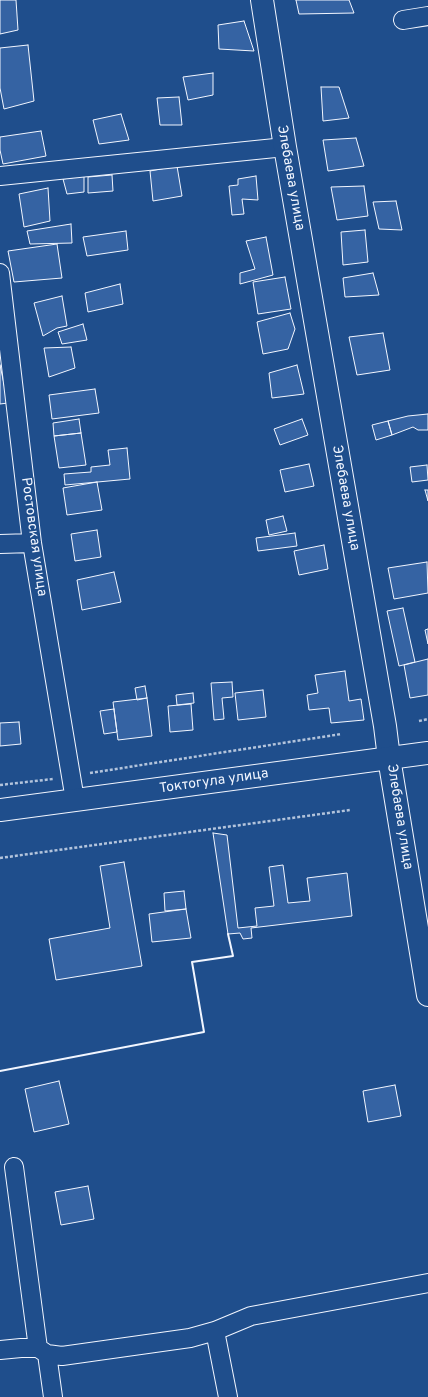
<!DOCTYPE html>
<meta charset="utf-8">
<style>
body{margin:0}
canvas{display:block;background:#1f4e8c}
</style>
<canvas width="428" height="1397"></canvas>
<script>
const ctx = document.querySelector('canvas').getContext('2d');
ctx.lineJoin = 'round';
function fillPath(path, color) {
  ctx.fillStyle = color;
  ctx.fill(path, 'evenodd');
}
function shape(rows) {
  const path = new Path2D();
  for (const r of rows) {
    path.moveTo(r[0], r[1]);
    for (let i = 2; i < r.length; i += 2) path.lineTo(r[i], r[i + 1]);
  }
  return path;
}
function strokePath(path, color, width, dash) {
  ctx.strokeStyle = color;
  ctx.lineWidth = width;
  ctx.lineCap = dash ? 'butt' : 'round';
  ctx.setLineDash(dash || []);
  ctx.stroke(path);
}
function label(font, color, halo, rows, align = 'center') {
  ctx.font = font + ' Overpass,sans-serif';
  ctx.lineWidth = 3;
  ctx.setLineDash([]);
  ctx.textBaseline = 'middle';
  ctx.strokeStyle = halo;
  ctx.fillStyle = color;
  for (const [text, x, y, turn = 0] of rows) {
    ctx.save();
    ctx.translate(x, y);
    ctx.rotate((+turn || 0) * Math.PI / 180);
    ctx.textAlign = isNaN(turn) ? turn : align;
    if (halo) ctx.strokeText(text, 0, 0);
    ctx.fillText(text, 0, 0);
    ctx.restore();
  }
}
const building = shape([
 [0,0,16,0,18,30,0,34,0,0],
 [296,0,349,0,354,13,299,14,296,0],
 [244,21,254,51,219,49,218,25,244,21],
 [28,45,34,101,4,109,0,88,0,48,28,45],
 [213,73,213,95,188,100,183,77,213,73],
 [321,87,339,87,349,118,323,121,321,87],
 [179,97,182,125,160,125,157,98,179,97],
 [121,114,129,140,99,144,93,120,121,114],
 [41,131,46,156,3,164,0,150,0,137,41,131],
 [356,138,364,166,328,171,323,140,356,138],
 [177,166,182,196,153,201,150,171,177,166],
 [112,175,113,191,88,193,88,177,112,175],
 [84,176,84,192,67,194,63,179,84,176],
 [256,176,258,200,242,199,244,214,232,215,229,186,238,185,238,179,256,176],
 [364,186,368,216,337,220,331,187,364,186],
 [48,188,50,221,24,227,19,194,48,188],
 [396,201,402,230,379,229,373,202,396,201],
 [71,224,72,243,30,244,27,231,71,224],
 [365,230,368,262,343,265,341,232,365,230],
 [126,231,128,250,87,256,83,237,126,231],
 [266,237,273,275,240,284,240,273,255,269,246,241,266,237],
 [57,244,62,278,14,282,8,251,57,244],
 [373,273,379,295,345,297,343,278,373,273],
 [285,277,291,309,258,314,253,282,285,277],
 [120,284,123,304,88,312,85,293,120,284],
 [62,296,67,326,57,328,43,336,34,303,62,296],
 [290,313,295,329,288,349,263,354,257,322,290,313],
 [83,324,87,340,62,344,58,332,83,324],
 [383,333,390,370,357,375,349,337,383,333],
 [71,347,75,368,49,377,44,348,71,347],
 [0,365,8,403,0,404,0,365],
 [297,365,304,394,272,398,269,373,297,365],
 [95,389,99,413,52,419,49,395,95,389],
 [428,414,428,430,418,430,413,427,392,435,388,421,408,416,428,414],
 [79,419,81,433,54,436,53,423,79,419],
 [302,419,308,435,280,445,274,429,302,419],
 [388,421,392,435,376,440,372,425,388,421],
 [81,433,86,465,59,468,54,436,81,433],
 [127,448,130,479,65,485,64,474,91,472,91,467,110,465,108,450,127,448],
 [309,464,314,486,285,492,280,470,309,464],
 [427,465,428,480,412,482,410,467,427,465],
 [97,482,102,510,67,515,63,488,97,482],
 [425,490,428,490,428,501,425,490],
 [283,516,287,531,269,535,266,520,283,516],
 [97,530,101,557,75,561,71,534,97,530],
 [295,533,297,546,258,551,256,538,295,533],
 [324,545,328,569,299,575,294,551,324,545],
 [427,562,428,593,394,599,388,568,427,562],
 [114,572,121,602,82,610,77,580,114,572],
 [403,608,415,662,399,666,387,611,403,608],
 [428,629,428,644,425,630,428,629],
 [428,659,428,695,410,698,404,665,428,659],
 [345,671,349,701,361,699,364,720,331,723,329,708,309,710,307,695,318,693,315,675,345,671],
 [232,682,233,697,222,698,224,719,214,720,211,683,232,682],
 [145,686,147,698,137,700,135,688,145,686],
 [263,690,266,717,238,720,235,693,263,690],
 [193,693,194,703,177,705,176,695,193,693],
 [147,698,152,736,118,740,113,702,147,698],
 [191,704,193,730,170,732,168,706,191,704],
 [114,709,117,732,104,734,100,711,114,709],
 [19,722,21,744,0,746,0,723,19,722],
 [213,833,227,835,238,928,257,926,255,908,274,906,269,867,283,865,288,903,310,901,307,878,347,873,352,916,251,928,252,938,243,939,240,933,228,934,213,833],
 [124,862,142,966,56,980,49,939,110,928,100,866,124,862],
 [184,891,186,909,165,911,164,893,184,891],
 [186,909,191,938,152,942,149,914,186,909],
 [59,1081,69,1124,34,1132,25,1089,59,1081],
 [395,1085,401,1116,368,1122,363,1091,395,1085],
 [88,1186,94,1219,61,1225,55,1192,88,1186]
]);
fillPath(building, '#3563a3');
strokePath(building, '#f2f6ff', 1);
const street = shape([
 [403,20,428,16],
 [0,176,285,147],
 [0,273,32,543,75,800],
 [0,544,32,543],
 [14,1167,38,1348],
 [215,1331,228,1397],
 [0,1350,21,1348,38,1348,47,1354,62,1356,190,1338,215,1331,251,1316,428,1283],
 [47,1354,53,1397]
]);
const secondary = shape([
 [262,0,285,147,385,726,389,758,428,995]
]);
const highway = shape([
 [0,810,428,753]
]);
strokePath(street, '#f2f6ff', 20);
strokePath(secondary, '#f2f6ff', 24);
strokePath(highway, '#f2f6ff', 24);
strokePath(shape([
 [419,721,428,719],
 [90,773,341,734],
 [0,785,53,779],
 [0,858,350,810]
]), '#b3c4dc', 2.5, [3, 2]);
strokePath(street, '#1f4e8c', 18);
strokePath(secondary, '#1f4e8c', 22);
strokePath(highway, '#1f4e8c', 22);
strokePath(shape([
 [0,1071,204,1032,192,962,233,956,228,934]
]), '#f2f6ff', 2);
label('14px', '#f2f6ff', '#1f4e8c', [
 ["Элебаева улица",290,178,80],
 ["Элебаева улица",345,498,80],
 ["Ростовская улица",33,537,82],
 ["Токтогула улица",214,782,-8],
 ["Элебаева улица",399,817,81]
]);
</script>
